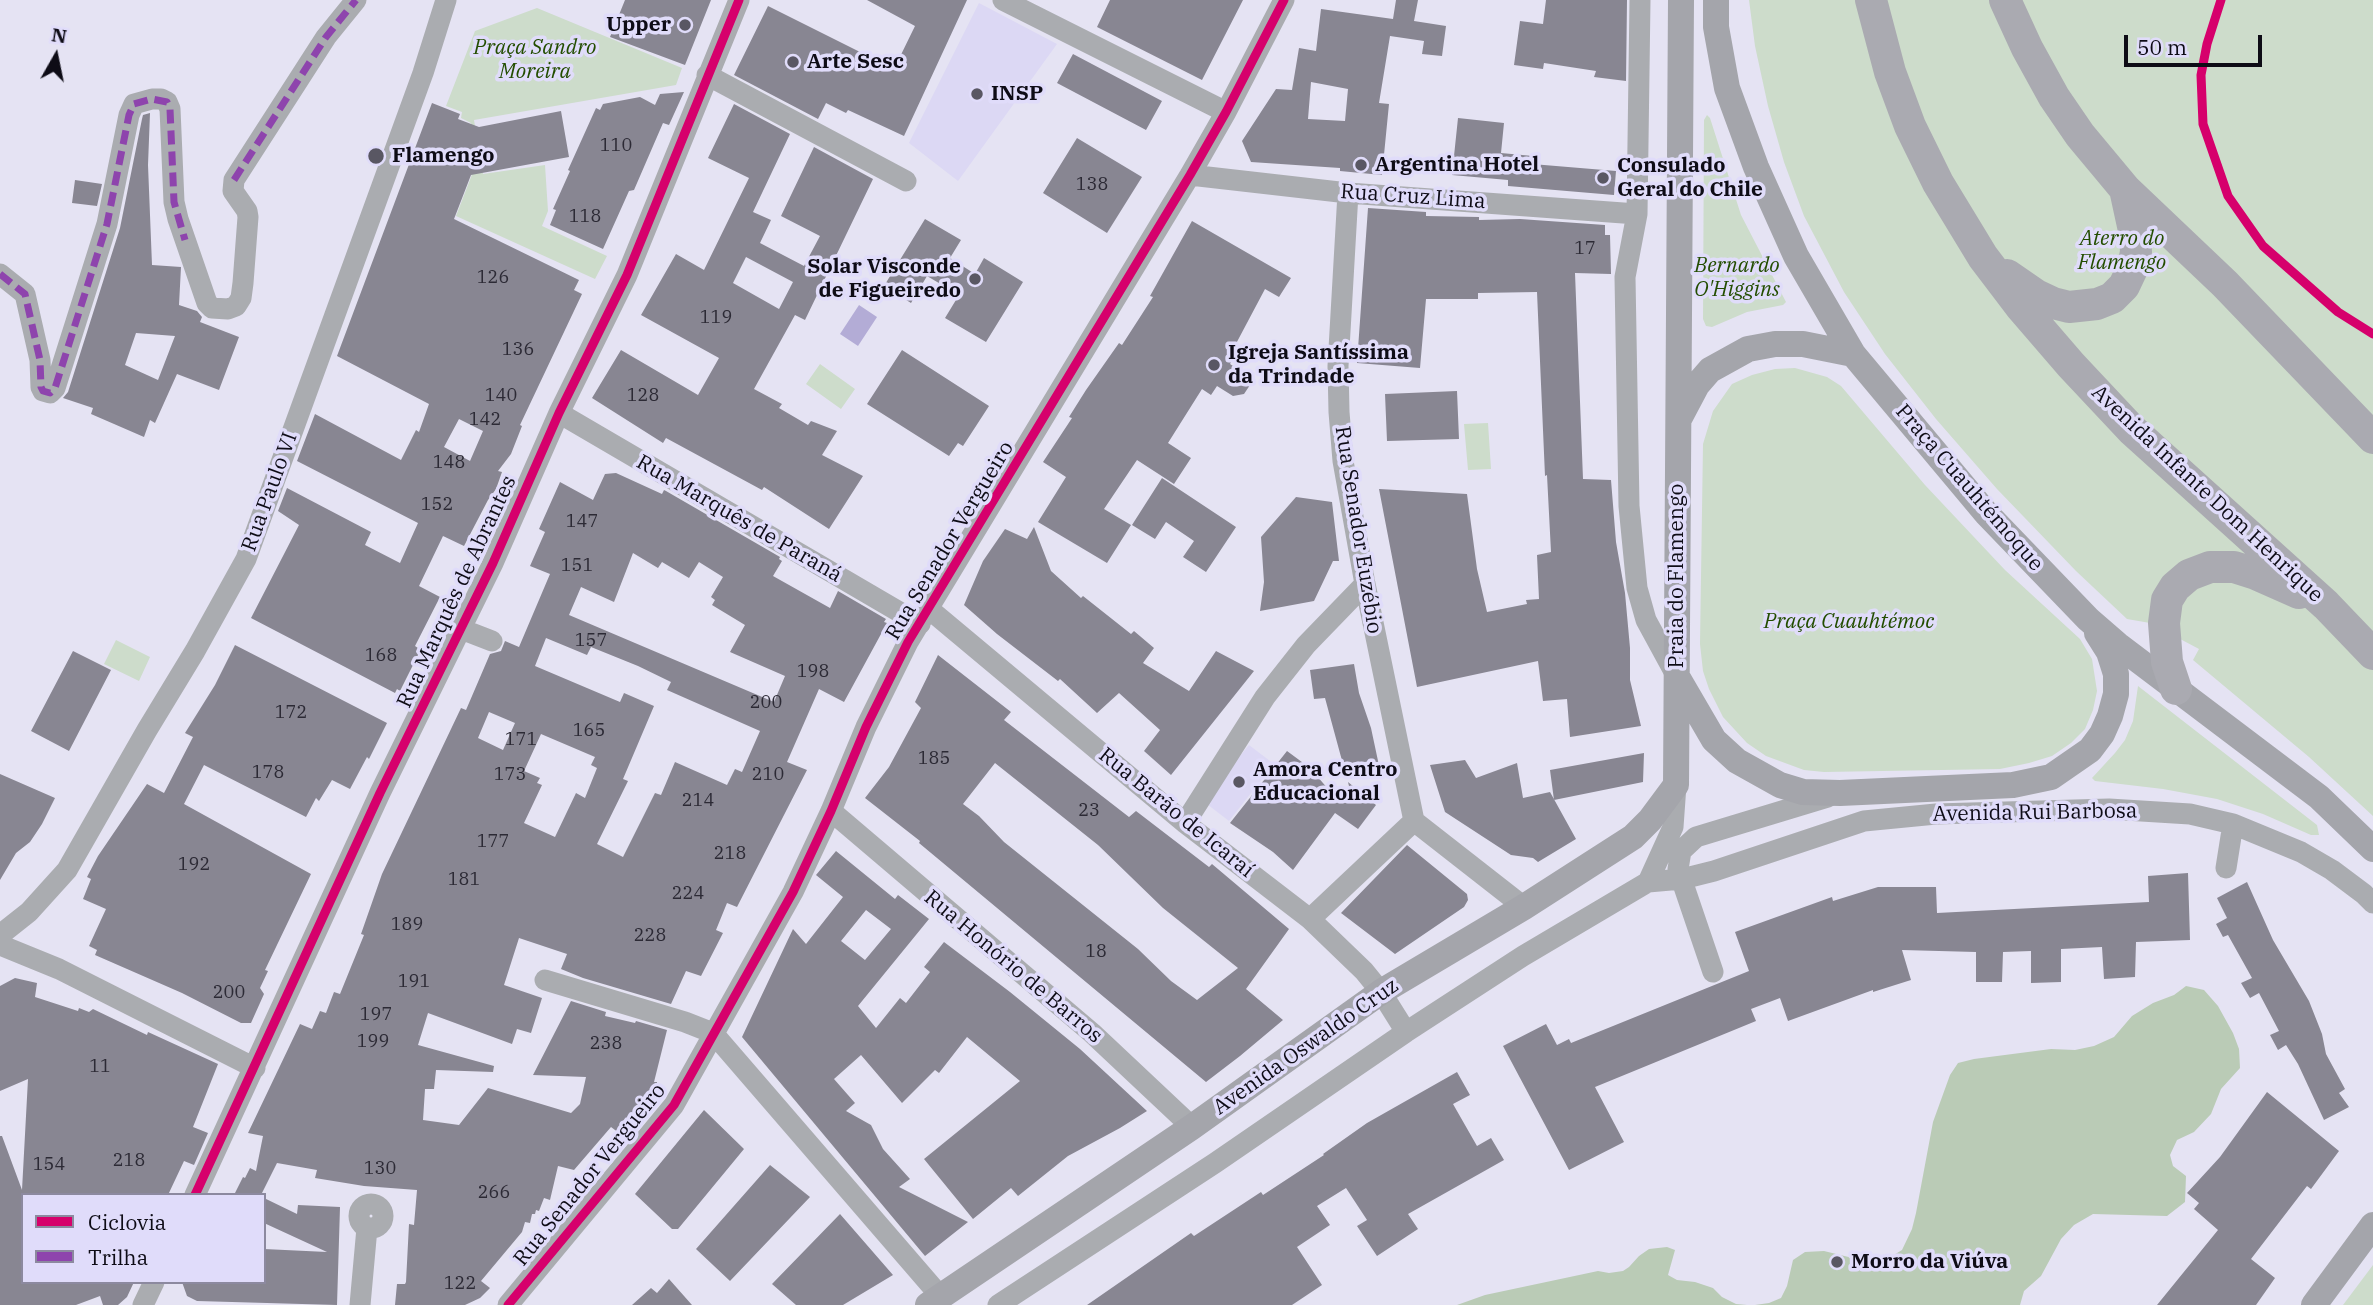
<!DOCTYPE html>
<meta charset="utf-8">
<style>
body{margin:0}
#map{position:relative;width:2373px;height:1305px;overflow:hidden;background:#e5e3f3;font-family:"IBM Plex Serif",serif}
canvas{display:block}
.legend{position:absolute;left:21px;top:1193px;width:245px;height:91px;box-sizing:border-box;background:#e0dcfa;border:2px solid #8c899f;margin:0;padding:9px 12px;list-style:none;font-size:21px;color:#0e0c16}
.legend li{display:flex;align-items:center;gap:14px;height:35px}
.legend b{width:35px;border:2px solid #8c899f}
.north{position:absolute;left:21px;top:21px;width:70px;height:70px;-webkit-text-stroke:5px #e0dcfa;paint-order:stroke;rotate:9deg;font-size:19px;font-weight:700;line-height:28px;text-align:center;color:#0e0c16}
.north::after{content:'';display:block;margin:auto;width:24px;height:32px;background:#0e0c16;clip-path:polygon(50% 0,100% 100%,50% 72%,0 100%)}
.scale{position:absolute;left:2124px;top:35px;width:138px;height:32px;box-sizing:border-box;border:4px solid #0e0c16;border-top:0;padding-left:9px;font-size:21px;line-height:24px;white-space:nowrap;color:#0e0c16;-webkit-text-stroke:5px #e0dcfa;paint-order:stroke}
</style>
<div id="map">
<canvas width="2373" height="1305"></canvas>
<ul class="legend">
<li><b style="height:9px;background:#d6006c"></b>Ciclovia</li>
<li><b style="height:9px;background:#8e44ad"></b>Trilha</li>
</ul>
<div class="north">N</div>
<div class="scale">50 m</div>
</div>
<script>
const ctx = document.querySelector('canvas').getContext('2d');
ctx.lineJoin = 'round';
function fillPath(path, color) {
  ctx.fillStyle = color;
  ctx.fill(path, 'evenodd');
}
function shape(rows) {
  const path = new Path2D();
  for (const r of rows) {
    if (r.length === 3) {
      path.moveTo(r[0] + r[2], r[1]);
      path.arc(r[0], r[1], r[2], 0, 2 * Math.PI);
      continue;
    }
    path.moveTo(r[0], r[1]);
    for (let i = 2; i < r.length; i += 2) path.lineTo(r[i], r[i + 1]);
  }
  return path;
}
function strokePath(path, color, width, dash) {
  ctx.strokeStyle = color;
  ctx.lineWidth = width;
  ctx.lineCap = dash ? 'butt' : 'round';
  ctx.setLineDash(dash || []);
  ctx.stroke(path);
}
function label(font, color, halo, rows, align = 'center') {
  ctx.font = font + ' "IBM Plex Serif",serif';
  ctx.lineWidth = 7;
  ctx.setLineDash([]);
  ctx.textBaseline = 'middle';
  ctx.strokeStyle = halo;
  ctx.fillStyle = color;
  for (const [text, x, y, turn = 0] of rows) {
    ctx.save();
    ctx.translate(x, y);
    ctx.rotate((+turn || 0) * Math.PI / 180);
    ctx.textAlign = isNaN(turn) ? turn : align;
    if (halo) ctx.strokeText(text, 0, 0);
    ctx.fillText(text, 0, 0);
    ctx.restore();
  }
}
fillPath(shape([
 [979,3,1057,44,958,181,909,143],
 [1249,745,1274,764,1229,821,1203,801]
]), '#dcd8f4');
fillPath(shape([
 [1749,0,2373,0,2373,816,2309,757,2193,660,2199,649,2150,623,2127,619,2076,571,1997,489,1936,419,1885,354,1844,292,1804,216,1784,162,1768,106,1755,46],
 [537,8,682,68,676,85,474,120,483,174,545,165,548,211,542,226,607,256,595,279,456,216,476,164,461,156,471,123,461,118,462,112,446,106,475,31],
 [1707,115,1710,118,1741,215,1786,302,1783,305,1747,312,1712,327,1706,326,1703,319,1704,120],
 [820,364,855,389,841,409,806,384],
 [1795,368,1827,377,1841,386,1925,485,2005,570,2080,639,2092,659,2097,691,2093,710,2085,729,2071,743,2052,756,2029,763,2000,769,1824,772,1804,770,1766,756,1747,743,1723,717,1709,689,1703,671,1700,644,1703,444,1713,411,1732,384,1752,375,1775,369],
 [1488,423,1491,469,1468,470,1464,424],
 [116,640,150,657,139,681,104,664],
 [2138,686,2317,825,2319,835,2311,835,2263,814,2217,799,2163,789,2095,781,2092,778,2115,753,2125,740,2133,721],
 [2373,1265,2373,1305,2343,1305]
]), '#cddccb');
fillPath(shape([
 [2186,986,2204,990,2218,1006,2233,1033,2239,1049,2240,1068,2221,1089,2211,1114,2194,1132,2177,1140,2170,1155,2173,1166,2186,1176,2185,1202,2167,1216,2093,1214,2074,1225,2061,1239,2041,1276,2024,1291,2020,1305,1755,1305,1769,1303,1781,1298,1787,1286,1793,1260,1805,1252,1824,1251,1873,1263,1884,1261,1902,1250,1912,1229,1916,1213,1933,1122,1950,1075,1958,1063,1974,1059,2051,1049,2075,1050,2094,1046,2114,1037,2132,1016,2153,1003,2174,995],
 [1667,1247,1675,1250,1668,1275,1677,1280,1695,1282,1713,1288,1722,1297,1736,1304,1747,1305,1457,1305,1485,1295,1598,1271,1609,1273,1623,1271,1629,1267,1639,1256,1649,1249]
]), '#bacbb6');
fillPath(shape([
 [859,305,877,317,858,346,840,334]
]), '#b3acd6');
fillPath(shape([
 [625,0,711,0,685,65,610,37],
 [867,0,967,0,904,136,848,110,846,113,826,103,818,119,734,75,768,6,894,69,915,26],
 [1110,0,1243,0,1202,80,1097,27],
 [1396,0,1418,0,1414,21,1446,26,1442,56,1422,54,1424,41,1390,36,1379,103,1389,104,1382,175,1340,171,1340,168,1251,162,1242,141,1276,89,1292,90,1299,48,1316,51,1321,9,1393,19],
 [1311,82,1348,89,1345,121,1308,119],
 [1546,0,1627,0,1626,81,1594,77,1596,71,1544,63,1543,69,1514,65,1520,21,1543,24],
 [1073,54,1162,101,1146,130,1057,83],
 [684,92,669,125,663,123,634,190,629,191,603,249,550,225,556,210,553,209,570,171,568,170,596,108,600,110,603,104,640,97,655,105,660,94],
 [432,103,460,114,458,119,479,127,561,111,569,157,471,175,454,219,579,280,574,290,582,294,520,425,522,426,511,454,498,471,502,472,496,489,488,500,464,546,443,536,419,586,440,597,415,646,418,648,416,652,419,653,400,691,397,689,395,693,251,618,299,525,278,511,287,488,371,532,365,545,400,563,418,523,297,461,315,414,401,460,416,430,419,432,429,404,337,356],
 [459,419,483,431,470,461,444,447],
 [734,104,790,134,753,212,771,220,760,243,804,266,820,236,781,216,814,147,873,179,805,320,795,315,754,389,782,404,779,408,808,425,811,421,837,431,822,455,863,476,829,529,764,487,762,490,666,438,663,443,592,398,621,350,698,395,719,358,641,315,676,254,704,270,749,178,708,158],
 [746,257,793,282,779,309,733,283],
 [150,113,148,165,152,265,181,267,179,305,197,311,202,317,200,322,239,337,219,390,177,374,155,423,150,420,144,437,91,414,93,408,63,398,68,392,120,228,142,119,143,115],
 [136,333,175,336,158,380,125,365],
 [1458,118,1504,123,1501,153,1533,156,1532,164,1616,171,1614,195,1508,186,1508,180,1452,175],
 [1077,138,1142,177,1107,233,1043,193],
 [75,180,102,184,97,206,72,203],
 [1368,208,1426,212,1426,216,1479,217,1479,220,1520,219,1605,225,1605,235,1610,235,1611,274,1575,273,1583,479,1611,480,1616,542,1625,593,1630,648,1630,680,1641,726,1570,737,1567,699,1543,701,1538,661,1417,687,1379,489,1467,494,1477,569,1487,612,1527,604,1526,600,1539,599,1537,555,1551,552,1547,475,1545,476,1537,292,1478,293,1478,299,1426,299,1420,368,1357,363],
 [925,219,961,240,950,258,975,274,984,258,1023,282,986,342,945,318,959,295,927,276,911,303,884,286],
 [1192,221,1291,278,1279,297,1265,289,1230,355,1234,357,1230,364,1247,375,1250,385,1244,394,1233,396,1217,386,1211,395,1202,389,1168,443,1191,458,1174,484,1137,460,1104,509,1131,525,1107,563,1038,522,1066,477,1043,462,1072,418,1069,417,1086,390,1119,343,1122,345,1153,297,1150,296],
 [902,350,989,406,963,446,958,443,949,456,867,404],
 [1457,391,1459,439,1387,441,1385,394],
 [616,473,662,494,664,490,666,491,780,557,779,559,782,561,773,576,830,608,838,591,886,619,884,622,887,623,844,702,819,689,787,762,807,770,737,907,727,903,716,930,723,933,701,976,686,971,671,1004,583,978,561,969,567,954,519,938,504,985,542,998,531,1033,517,1029,512,1044,428,1013,418,1045,494,1066,493,1072,436,1070,434,1089,425,1089,423,1120,459,1125,488,1088,571,1113,580,1104,586,1077,533,1075,571,1001,606,1012,605,1016,635,1023,636,1021,667,1030,654,1082,657,1082,656,1096,632,1124,630,1122,619,1133,611,1127,574,1170,558,1166,550,1200,544,1198,539,1211,536,1210,535,1214,532,1214,530,1223,525,1222,522,1232,481,1281,490,1288,480,1298,465,1305,395,1305,397,1284,405,1284,406,1282,409,1224,414,1225,417,1190,364,1186,315,1178,317,1170,277,1163,261,1195,234,1195,243,1177,245,1178,250,1168,256,1171,263,1136,248,1133,300,1024,312,1029,320,1011,326,1013,334,992,340,994,364,935,361,934,382,874,461,708,466,710,490,654,501,651,505,641,519,647,550,574,530,566,545,532,539,529,560,482,593,500,605,474],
 [633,553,658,568,662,562,689,578,699,562,723,577,711,597,715,600,712,605,745,625,730,652,785,676,774,702,569,615,581,587,614,602],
 [546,638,587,655,591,647,638,666,671,682,667,690,760,731,742,772,735,769,727,785,675,762,661,795,655,793,623,857,597,844,628,781,623,779,654,706,624,693,620,702,535,666],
 [489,712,515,723,503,750,478,738],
 [541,734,595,757,591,765,597,768,585,798,576,793,555,837,524,823,542,785,537,783,540,778,524,771],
 [1162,478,1236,527,1206,572,1183,557,1194,541,1166,522,1155,539,1132,525],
 [1296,497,1332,502,1339,561,1333,561,1314,601,1260,611,1264,582,1261,537],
 [1034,527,1051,571,1081,598,1083,596,1131,634,1134,631,1154,648,1143,663,1189,691,1216,651,1254,671,1171,775,1144,751,1160,730,1119,693,1097,713,1060,679,1058,681,997,634,964,605,983,561,1005,529,1027,539],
 [235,645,387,723,369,759,367,757,350,789,332,780,319,801,316,798,306,817,204,765,184,804,311,874,265,970,268,971,260,988,264,994,251,1023,241,1023,182,993,95,955,97,950,89,946,106,909,83,899,91,879,87,877,98,856,147,784,164,793,193,737,185,733,215,685],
 [73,651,111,670,69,751,31,731],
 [938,655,1011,712,1004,720,1129,817,1136,811,1209,867,1212,864,1289,929,1246,989,1283,1020,1240,1056,1206,1082,919,843,920,841,865,798,889,767,921,708,915,702],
 [995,763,1098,845,1163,908,1238,968,1197,1000,1171,981,1138,949,1004,842,979,816,963,804],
 [1354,664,1359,693,1371,728,1381,775,1347,779,1325,698,1314,699,1310,670],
 [1287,751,1310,768,1329,790,1334,785,1352,798,1348,782,1376,805,1358,829,1335,813,1293,870,1273,852,1230,823],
 [1644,753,1643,782,1554,800,1550,770],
 [1465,760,1476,778,1517,763,1523,798,1550,792,1576,839,1538,862,1533,858,1511,855,1445,812,1430,765],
 [0,774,55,798,42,824,30,842,16,853,0,880],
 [1407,845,1467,894,1468,900,1464,907,1395,954,1341,913],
 [836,851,895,899,898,895,929,919,858,1006,876,1028,900,998,906,1003,930,972,924,967,944,942,1010,992,1080,1049,1147,1111,1120,1128,1068,1156,1018,1196,1011,1188,973,1219,924,1159,1020,1081,967,1037,939,1073,935,1070,902,1103,861,1055,834,1079,855,1103,846,1111,871,1125,883,1149,910,1179,899,1187,968,1222,925,1256,742,1037,793,929,806,944,843,897,816,875],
 [866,910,891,929,865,960,841,941],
 [2188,873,2190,940,2136,942,2135,977,2104,979,2102,947,2061,949,2061,982,2031,983,2031,951,2003,952,2002,982,1976,982,1976,952,1902,950,1911,980,1873,992,1873,990,1788,1021,1780,998,1751,1009,1756,1021,1595,1087,1624,1142,1569,1170,1503,1046,1546,1024,1557,1045,1569,1039,1571,1043,1749,971,1735,932,1832,897,1833,901,1878,887,1936,887,1937,913,2149,902,2148,876],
 [2247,882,2273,940,2309,1001,2322,1034,2326,1054,2345,1089,2339,1093,2349,1107,2324,1120,2298,1064,2286,1045,2278,1050,2270,1035,2279,1031,2259,993,2250,998,2241,983,2252,978,2228,935,2223,937,2216,924,2227,918,2217,898],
 [15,978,37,983,35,997,78,1011,79,1008,89,1012,93,1009,147,1035,148,1032,218,1064,193,1127,208,1133,194,1165,184,1161,168,1195,23,1195,23,1282,134,1282,127,1297,118,1305,103,1305,100,1296,76,1305,0,1305,0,1136,2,1136,22,1190,28,1079,0,1091,0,986],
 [1457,1072,1470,1095,1453,1104,1477,1146,1491,1138,1504,1160,1408,1214,1418,1229,1377,1256,1357,1226,1367,1220,1346,1188,1317,1206,1330,1225,1297,1247,1322,1285,1292,1305,1087,1305,1191,1233,1194,1236,1261,1192,1263,1195,1324,1155,1323,1154,1367,1123],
 [2267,1092,2339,1151,2311,1189,2307,1186,2251,1259,2275,1278,2256,1305,2157,1305,2218,1230,2194,1209,2199,1203,2187,1193,2220,1157],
 [704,1110,744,1149,678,1229,672,1229,635,1194],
 [770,1165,810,1197,730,1281,696,1249],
 [264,1198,297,1214,298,1205,340,1207,337,1305,197,1301,187,1296,182,1282,264,1282,264,1249,327,1252,264,1223],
 [840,1214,893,1275,843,1305,796,1305,772,1284],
 [669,1279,692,1305,632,1305,651,1288,657,1293]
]), '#888692');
strokePath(shape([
 [1003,0,1226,112],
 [1640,0,1637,214,1625,277,1629,506,1637,588,1646,620,1677,677],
 [707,75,906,181],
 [1190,175,1348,193,1637,214],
 [1348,193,1338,366,1339,412,1343,461,1365,584,1414,821],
 [0,274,25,294,40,360,41,387,43,391,50,393,55,388,107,224,129,115,134,104,152,99,161,99,167,102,170,109,174,202,178,219,207,303,212,308,228,309,236,306,241,298,243,283,248,217,247,211,233,191,234,180,326,37,356,0],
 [559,413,920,624],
 [929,609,1185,823,1310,919,1364,971,1381,992,1406,1032],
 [461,629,492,641],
 [831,811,1092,1033,1192,1127],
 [1414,821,1524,907],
 [1185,823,1265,697,1306,645,1365,584],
 [2226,868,2233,824],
 [1648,882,1682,879,1714,871,1864,821,1936,814,2109,809,2190,814,2233,824,2301,852,2332,870,2364,894,2373,903],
 [1310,919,1414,821],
 [0,935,29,912,67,870,147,730,195,651,246,559,423,73,446,0],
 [0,945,59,969,255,1068],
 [1713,972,1678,869,1681,851,1696,837,1828,797],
 [545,980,685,1022,713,1033,941,1297],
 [195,1195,380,793,493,563,559,413,627,275,739,0],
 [371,1216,12],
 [143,1305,154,1282],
 [360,1305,367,1228],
 [508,1305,674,1105,793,892,831,811,866,727,908,642,1190,175,1226,112,1284,0],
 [998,1305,1215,1163,1406,1032,1523,956,1648,882,1673,827,1676,785]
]), '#aaacb0', 21);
strokePath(shape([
 [1716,0,1716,27,1727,88,1756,167,1796,256,1853,354,1986,513,2088,619,2118,645,2319,797,2373,849],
 [1679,419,1697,385,1710,370,1748,349,1775,344,1803,344,1853,354],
 [1679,680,1714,740,1737,761,1780,785,1803,792,1840,793,2013,785,2051,777,2090,750,2102,734,2110,716,2116,694,2116,674,2109,652,2097,633],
 [928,1305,1192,1127,1381,992,1524,907,1633,837,1650,820,1676,785,1681,0],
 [2314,1305,2373,1225]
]), '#a4a5ab', 26);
strokePath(shape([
 [1871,0,1890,72,1910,126,1938,183,1983,257,2021,307,2071,365,2132,430,2326,605,2373,654],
 [2005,0,2027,48,2054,97,2080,135,2125,189,2225,284,2373,438],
 [2007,275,2036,295,2053,303,2069,307,2097,304,2112,298,2124,286,2133,267,2136,252,2135,235,2125,189],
 [2176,689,2167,662,2164,623,2167,600,2175,587,2189,575,2210,567,2234,567,2256,574,2299,593]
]), '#aaaab1', 32);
strokePath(shape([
 [234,180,326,37,356,0],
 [0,274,25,294,40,360,41,387,43,391,50,393,55,388,107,224,129,115,134,104,152,99,167,102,170,109,174,202,185,240]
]), '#8e44ad', 7, [14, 7]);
strokePath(shape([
 [2221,0,2207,44,2201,75,2203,124,2228,196,2263,246,2338,312,2373,334],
 [195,1195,380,793,493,563,559,413,627,275,739,0],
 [508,1305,674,1105,793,892,831,811,866,727,908,642,1190,175,1226,112,1284,0]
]), '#d6006c', 9);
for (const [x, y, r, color] of [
 [685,25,7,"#595763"],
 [793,62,7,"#595763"],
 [977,94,7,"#595763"],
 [376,156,9,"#595763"],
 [1361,165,7,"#595763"],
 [1603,178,7,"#595763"],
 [975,279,7,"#595763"],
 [1214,365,7,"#595763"],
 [1239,782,7,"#595763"],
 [1837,1262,7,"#595763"]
]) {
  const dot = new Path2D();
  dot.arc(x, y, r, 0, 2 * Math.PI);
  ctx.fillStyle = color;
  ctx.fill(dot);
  strokePath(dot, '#e0dcfa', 2.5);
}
label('18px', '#2c2a35', null, [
 ["110",616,146],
 ["138",1092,185],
 ["118",585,217],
 ["17",1585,249],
 ["126",493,278],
 ["119",716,318],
 ["136",518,350],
 ["140",501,396],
 ["128",643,396],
 ["142",485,420],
 ["148",449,463],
 ["152",437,505],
 ["147",582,522],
 ["151",577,566],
 ["157",591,641],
 ["168",381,656],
 ["198",813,672],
 ["200",766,703],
 ["172",291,713],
 ["165",589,731],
 ["171",521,740],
 ["185",934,759],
 ["178",268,773],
 ["173",510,775],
 ["210",768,775],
 ["214",698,801],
 ["23",1089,811],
 ["177",493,842],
 ["218",730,854],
 ["192",194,865],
 ["181",464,880],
 ["224",688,894],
 ["189",407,925],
 ["228",650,936],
 ["18",1096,952],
 ["191",414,982],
 ["200",229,993],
 ["197",376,1015],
 ["199",373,1042],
 ["238",606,1044],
 ["11",100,1067],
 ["218",129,1161],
 ["154",49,1165],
 ["130",380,1169],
 ["266",494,1193],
 ["122",460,1284]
]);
label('bold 21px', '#0e0c16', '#e0dcfa', [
 ["Upper",671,25,"right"],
 ["Arte Sesc",807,62],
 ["INSP",991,94],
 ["Flamengo",392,156],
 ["Argentina Hotel",1375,165],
 ["Consulado",1617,166],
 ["Geral do Chile",1617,190],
 ["Solar Visconde",961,267,"right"],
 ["de Figueiredo",961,291,"right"],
 ["Igreja Santíssima",1228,353],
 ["da Trindade",1228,377],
 ["Amora Centro",1253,770],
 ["Educacional",1253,794],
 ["Morro da Viúva",1851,1262]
], 'left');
label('italic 21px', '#234d00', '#e0dcfa', [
 ["Praça Sandro",535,48],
 ["Moreira",535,72],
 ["Aterro do",2122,239],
 ["Flamengo",2122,263],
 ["Bernardo",1737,266],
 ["O'Higgins",1737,290],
 ["Praça Cuauhtémoc",1849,622]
]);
label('21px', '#0e0c16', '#e0dcfa', [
 ["Rua Cruz Lima",1413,197,4],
 ["Praça Cuauhtémoque",1969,488,49],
 ["Rua Paulo VI",270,492,-70],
 ["Avenida Infante Dom Henrique",2207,494,43],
 ["Rua Marquês de Paraná",739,519,30],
 ["Rua Senador Euzébio",1358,530,81],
 ["Rua Senador Vergueiro",950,541,-59],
 ["Praia do Flamengo",1677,576,-90],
 ["Rua Marquês de Abrantes",457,592,-65],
 ["Rua Barão de Icaraí",1176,813,39],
 ["Avenida Rui Barbosa",2035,813,-1],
 ["Rua Honório de Barros",1013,967,40],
 ["Avenida Oswaldo Cruz",1306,1047,-35],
 ["Rua Senador Vergueiro",590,1175,-51]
]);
</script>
